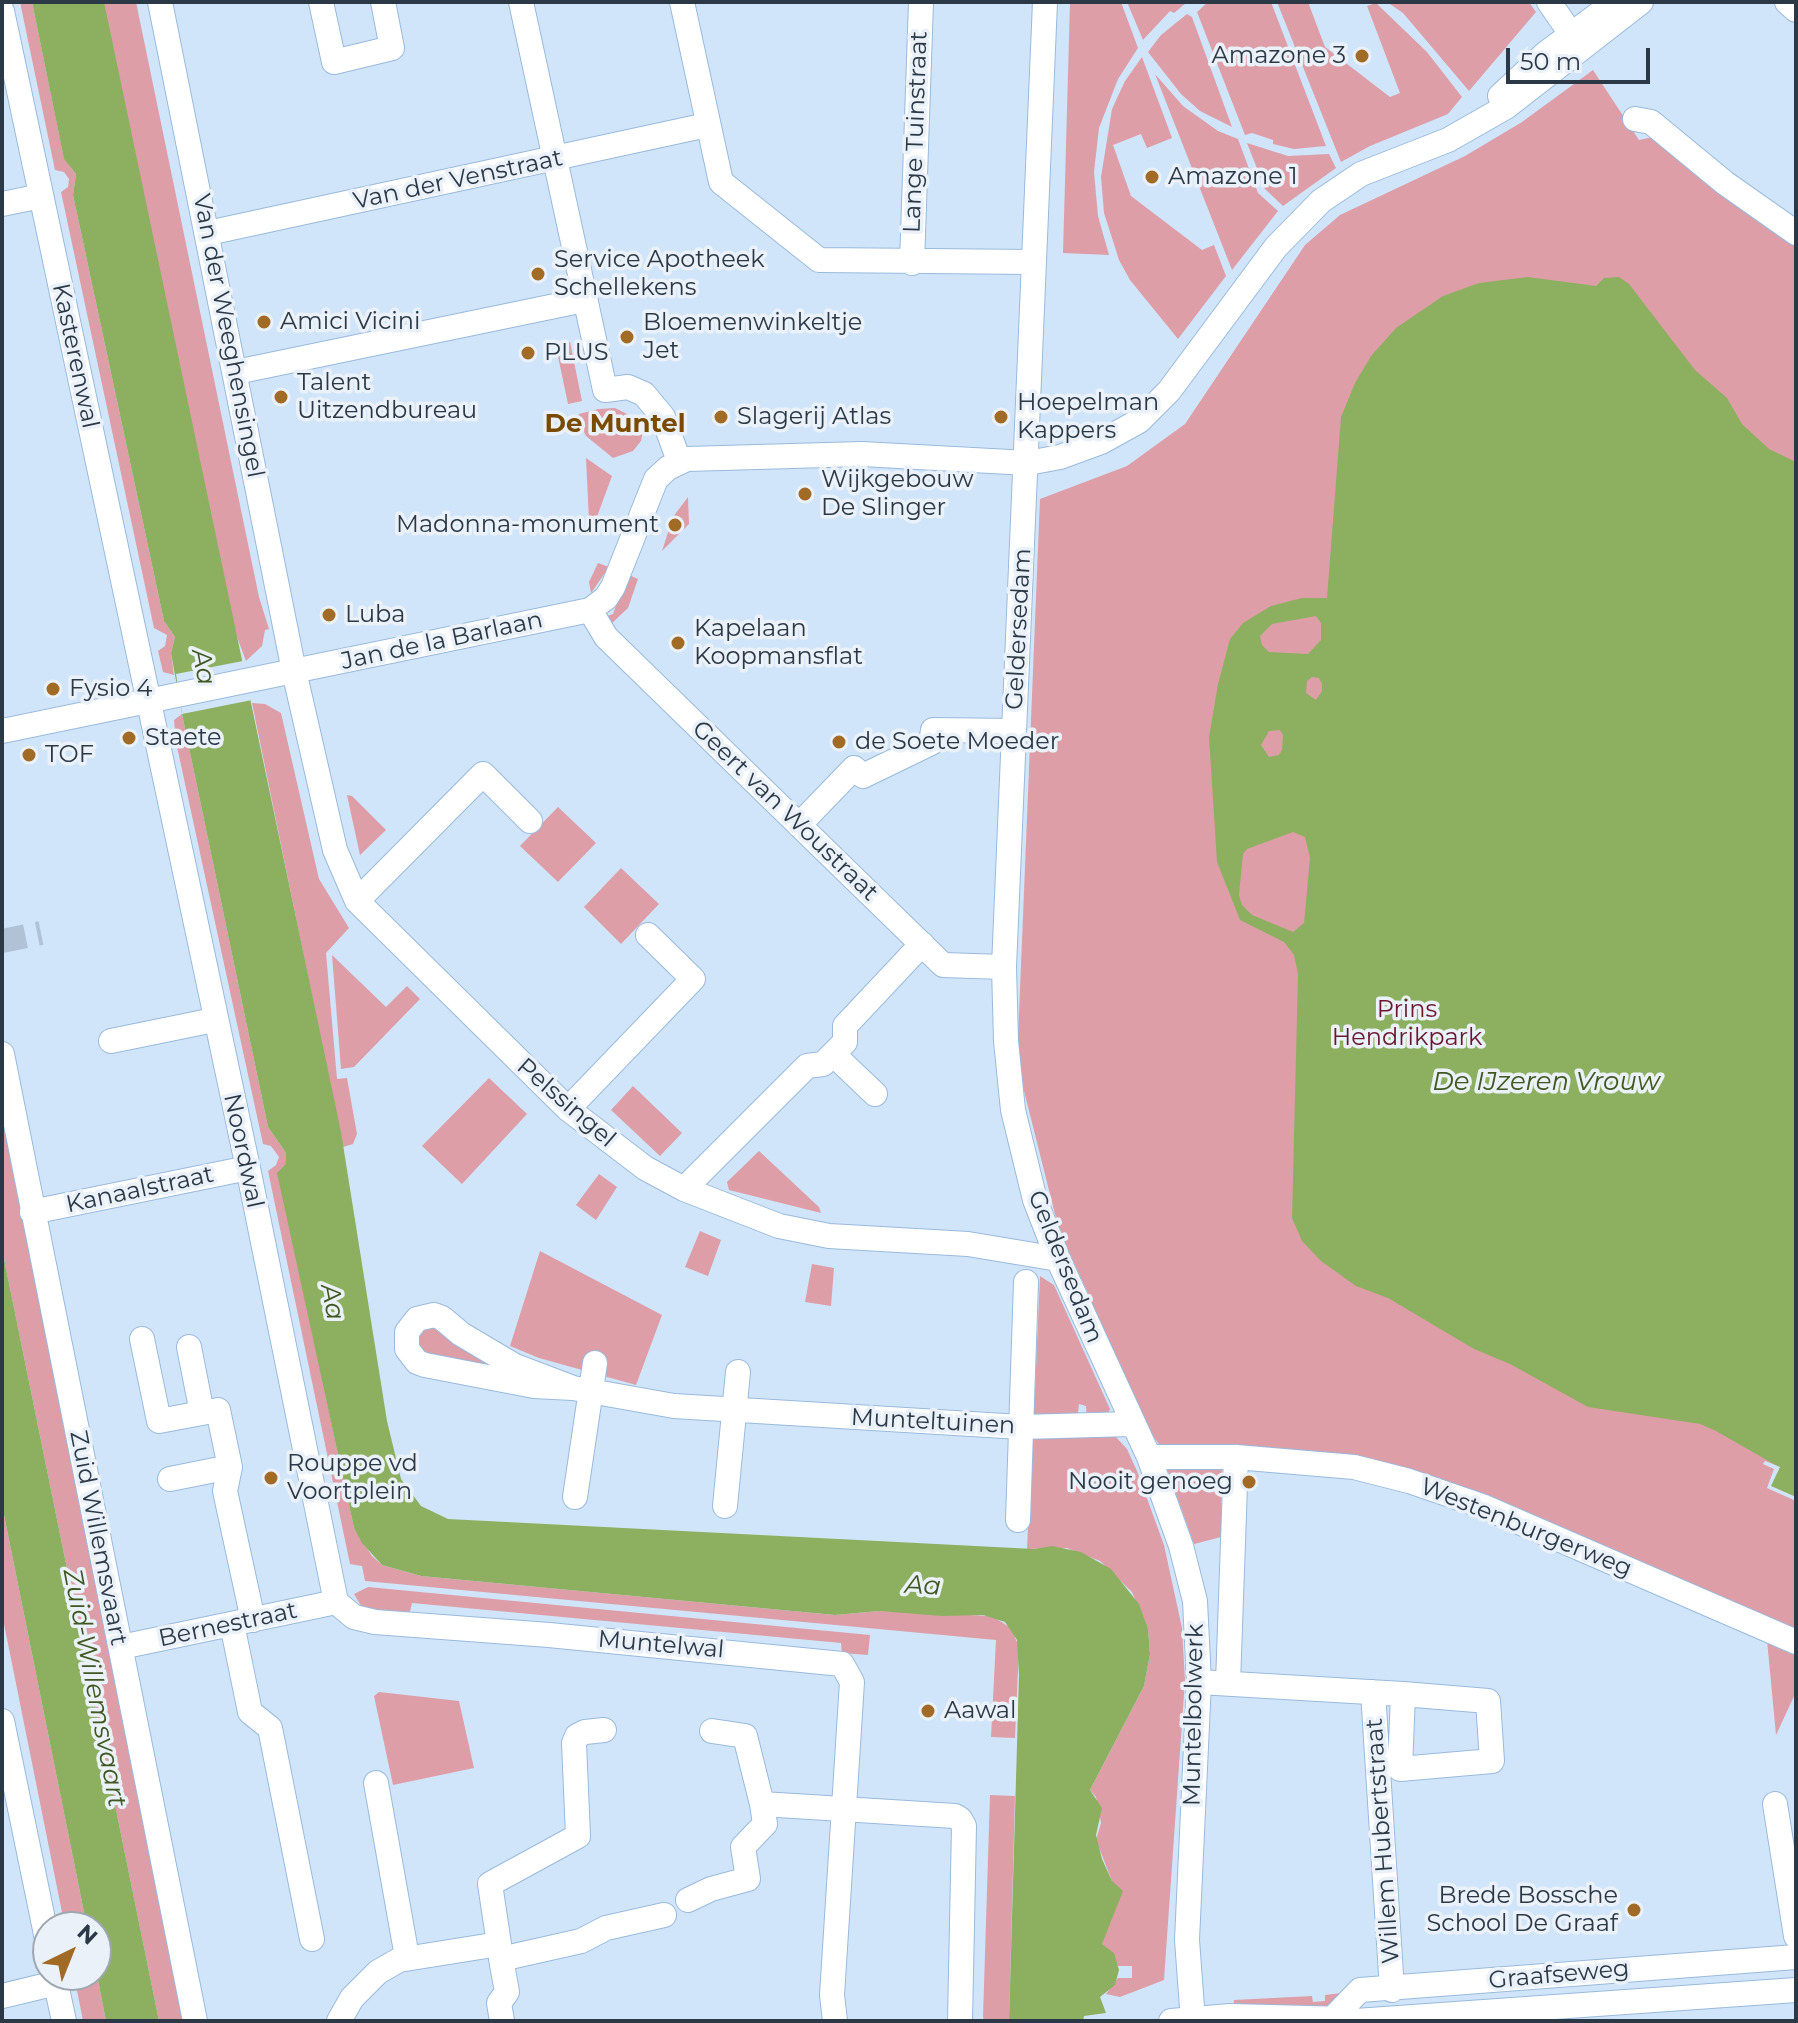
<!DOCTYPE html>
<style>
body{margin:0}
#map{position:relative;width:1798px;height:2023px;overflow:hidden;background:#d1e5fa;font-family:Montserrat,sans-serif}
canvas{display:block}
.frame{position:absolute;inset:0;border:4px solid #2b3846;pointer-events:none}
.north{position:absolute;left:32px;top:1911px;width:80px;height:80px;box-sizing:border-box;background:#eaf1f8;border:2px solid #9ea7b1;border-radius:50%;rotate:43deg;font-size:22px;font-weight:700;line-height:32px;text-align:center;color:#2b3846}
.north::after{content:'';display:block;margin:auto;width:28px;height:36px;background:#a16b26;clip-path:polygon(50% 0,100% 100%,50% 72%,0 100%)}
.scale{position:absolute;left:1506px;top:48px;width:144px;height:36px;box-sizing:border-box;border:4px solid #2b3846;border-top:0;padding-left:10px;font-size:24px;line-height:28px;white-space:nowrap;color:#2b3846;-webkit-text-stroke:6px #eaf1f8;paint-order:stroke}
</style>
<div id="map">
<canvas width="1798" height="2023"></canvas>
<div class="frame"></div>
<div class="north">N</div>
<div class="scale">50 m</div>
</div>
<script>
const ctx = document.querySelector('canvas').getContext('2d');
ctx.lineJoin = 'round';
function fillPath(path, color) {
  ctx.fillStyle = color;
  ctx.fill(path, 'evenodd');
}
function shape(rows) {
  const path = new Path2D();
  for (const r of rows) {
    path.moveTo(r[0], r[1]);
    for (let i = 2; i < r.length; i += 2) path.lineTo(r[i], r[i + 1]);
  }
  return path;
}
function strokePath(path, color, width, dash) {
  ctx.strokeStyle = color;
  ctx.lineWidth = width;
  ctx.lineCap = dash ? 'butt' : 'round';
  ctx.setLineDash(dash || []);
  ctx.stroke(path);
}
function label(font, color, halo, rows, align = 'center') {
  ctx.font = font + ' Montserrat,sans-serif';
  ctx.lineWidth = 7;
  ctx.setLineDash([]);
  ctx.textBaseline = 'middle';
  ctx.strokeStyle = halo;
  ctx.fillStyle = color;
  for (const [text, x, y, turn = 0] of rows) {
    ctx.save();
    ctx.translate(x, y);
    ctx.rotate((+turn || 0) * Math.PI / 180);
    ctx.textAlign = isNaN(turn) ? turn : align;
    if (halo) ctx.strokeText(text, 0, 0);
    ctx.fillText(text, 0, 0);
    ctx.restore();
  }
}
fillPath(shape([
 [20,2,32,2,64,158,76,174,73,195,164,621,175,637,171,653,174,675,163,672,158,651,165,646,167,635,154,628,61,192,68,187,69,179,64,172,55,170],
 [103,2,136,2,259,597,269,629,265,630,262,646,246,661,234,629],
 [1070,2,1121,2,1138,48,1118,79,1099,128,1094,172,1098,216,1109,255,1063,253],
 [1127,2,1186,2,1186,3,1174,13,1170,11,1143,40],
 [1208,2,1271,2,1326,146,1294,149,1273,144,1273,140,1252,133,1245,135,1197,12],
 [1277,2,1308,2,1325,47,1390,97,1400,93,1367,6,1376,3,1427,52,1462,97,1448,114,1370,146,1341,162],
 [1387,2,1529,2,1536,12,1469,91,1403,13],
 [1187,14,1192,17,1232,127,1200,111,1181,94,1148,52,1161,35],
 [1142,57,1172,138,1147,148,1141,134,1113,145,1131,196,1202,250,1214,245,1226,276,1178,339,1130,280,1119,260,1104,213,1101,177,1112,109,1125,81],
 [1593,70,1639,140,1653,137,1796,240,1796,1636,1410,1469,1164,1451,1150,1432,1086,1300,1090,1297,1060,1234,1017,1063,1040,499,1127,466,1185,424,1305,245,1340,215,1465,156,1522,122],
 [1155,74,1183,106,1218,131,1238,139,1258,193,1278,211,1232,270],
 [1247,143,1288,156,1329,154,1336,168,1283,206,1265,189],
 [570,342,582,401,568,404,556,347],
 [615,408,639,420,643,431,641,441,633,451,613,458,586,436,577,418,579,414,598,409],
 [586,458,612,476,595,522,589,521],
 [688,497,689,524,662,551,673,517],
 [598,563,609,567,591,593,589,582],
 [627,574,638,579,628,608,610,625,607,616,613,614],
 [252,703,265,704,281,713,319,879,349,928,326,953,337,1079,347,1078,357,1134,353,1144,343,1147],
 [182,714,268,1127,286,1153,285,1166,278,1173,354,1528,372,1556,382,1565,421,1576,835,1615,879,1611,992,1616,1011,1628,1019,1647,1015,1738,991,1737,996,1640,365,1581,362,1566,350,1564,268,1171,276,1165,279,1157,271,1146,263,1144,176,742,174,720],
 [347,795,352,796,386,830,360,855],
 [558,807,596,843,558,882,520,846],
 [621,868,659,904,621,944,584,907],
 [332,955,386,1007,407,986,420,999,354,1067,341,1069],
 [489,1078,527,1114,462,1184,422,1146],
 [633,1086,682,1133,660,1156,611,1110],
 [2,1118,18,1195,184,2021,159,2021,2,1249],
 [759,1151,819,1207,821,1213,729,1190,727,1182],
 [599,1174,617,1187,596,1220,576,1205],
 [700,1231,721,1240,708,1276,685,1267],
 [540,1251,662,1315,636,1385,539,1358,510,1346],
 [812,1264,834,1268,831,1306,805,1302],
 [1040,1276,1054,1285,1110,1409,1108,1414,1087,1421,1086,1406,1079,1404,1077,1421,1032,1418,1028,1414,1034,1413],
 [429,1324,507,1369,423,1356,415,1334],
 [1115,1436,1127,1449,1137,1471,1164,1545,1182,1628,1185,1680,1164,1980,1120,1997,1106,1994,1118,1978,1132,1978,1132,1966,1118,1966,1102,1944,1112,1881,1096,1840,1101,1823,1096,1797,1090,1790,1144,1686,1150,1654,1148,1629,1132,1592,1100,1561,1067,1548,1027,1549,1032,1440,1027,1437],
 [1222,1462,1221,1537,1194,1544,1166,1466],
 [2,1505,87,1927,65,1927,2,1614],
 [368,1587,870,1635,868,1655,842,1653,841,1643,412,1603,409,1616,363,1609,354,1594],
 [1767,1640,1796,1649,1796,1692,1776,1735],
 [379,1692,459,1701,474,1768,393,1785,374,1696],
 [990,1795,1015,1796,1009,2021,984,2021,983,2017],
 [96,1970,106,2021,83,2021,74,1975,96,1975],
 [1341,1993,1331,2009,1233,2010,1234,2000,1312,1996,1313,2002,1325,2001,1325,1995]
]), '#dd9ea8');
fillPath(shape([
 [32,2,104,2,341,1132,387,1421,401,1479,421,1506,448,1519,1034,1549,1052,1546,1081,1552,1111,1569,1139,1604,1148,1629,1150,1654,1144,1686,1090,1790,1102,1808,1096,1835,1102,1859,1112,1881,1123,1891,1102,1944,1114,1953,1119,1970,1115,1985,1100,1997,1106,2013,1084,2016,1083,2021,1009,2021,1019,1675,1017,1640,1005,1622,983,1615,942,1616,879,1611,835,1615,421,1576,382,1565,362,1543,354,1528,277,1173,285,1165,286,1153,268,1127,182,714,171,653,175,637,164,621,73,195,76,174,64,159],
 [1528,277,1596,286,1604,278,1619,277,1629,284,1695,370,1727,398,1742,424,1769,449,1796,462,1796,1497,1770,1486,1779,1467,1716,1431,1700,1424,1588,1407,1510,1364,1474,1349,1388,1298,1356,1286,1321,1261,1302,1241,1292,1218,1298,974,1294,955,1284,942,1240,920,1217,862,1209,737,1218,684,1230,639,1243,623,1271,606,1302,598,1327,598,1341,417,1355,383,1371,356,1396,328,1443,296,1479,283],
 [1316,616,1321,623,1321,640,1308,654,1269,652,1262,645,1260,636,1272,624],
 [1312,677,1319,678,1322,684,1322,691,1316,700,1306,693,1307,681],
 [1280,730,1283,735,1282,750,1279,755,1269,757,1261,745,1269,731],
 [1293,832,1305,837,1310,858,1304,923,1293,932,1252,915,1242,905,1239,895,1243,854,1247,849],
 [2,1249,159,2021,106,2021,96,1970,96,1927,87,1927,2,1505]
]), '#8db060');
fillPath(shape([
 [243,661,252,700,182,714,176,674],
 [1765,1461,1780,1467,1771,1486,1796,1497,1796,1501,1767,1488,1774,1469,1763,1464]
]), '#d1e5fa');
strokePath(shape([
 [2,941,41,933]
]), '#b0c2d6', 24, [24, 12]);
const minor = shape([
 [160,2,294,671,335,850,357,901,568,1109,645,1168,684,1189,779,1226,829,1236,968,1244,1058,1259],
 [321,2,334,62,392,48,383,2],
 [521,2,605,390,628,387,644,394,663,417,679,461],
 [682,2,721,182,819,260,1034,262],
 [1045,2,1004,967,1006,1041,1013,1110,1035,1200,1058,1259,1149,1457,1181,1546,1195,1601,1199,1682,1187,1940,1193,2021],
 [1549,2,1580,47],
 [1787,2,1796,10],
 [2,11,248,1168,336,1602],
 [1500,96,1545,54,1615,2],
 [1635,119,1651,122,1725,183,1796,233],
 [2,204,41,196],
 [208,233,707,125],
 [912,263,921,2],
 [236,372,584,300],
 [590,610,606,637,943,965,1004,967],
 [2,731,590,610,606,598,613,587,656,479,668,468,687,459,862,454,1028,463,1060,457,1101,442,1139,421,1169,391,1276,247,1321,201,1361,174,1448,140,1506,107,1641,2],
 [799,825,854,768,863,776,931,743,933,730,1014,731],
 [357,901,483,774,530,821],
 [111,1041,214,1020],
 [2,1054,195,2021],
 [833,1054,875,1094],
 [568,1109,693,979,648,935],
 [684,1189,807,1066,823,1064,845,1042,845,1026,922,944],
 [32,1212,248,1168],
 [142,1339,159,1421,218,1410,230,1467,170,1479],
 [189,1347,202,1413],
 [573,1388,515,1366,461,1334,442,1318,434,1315,417,1319,407,1332,407,1349,417,1362,425,1365,534,1386,573,1388,674,1406,1021,1427,1132,1424],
 [1149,1457,1236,1457,1354,1467,1409,1481,1482,1506,1796,1642],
 [230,1467,225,1491,253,1620],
 [575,1497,595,1363],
 [725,1506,738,1372],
 [1018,1520,1026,1282],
 [336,1602,354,1617,375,1622,549,1635,842,1664,852,1682,832,1995,835,2021],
 [232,1624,250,1712,270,1728,312,1939],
 [121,1647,336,1602],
 [1199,1682,1403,1694,1488,1701,1492,1761,1400,1769,1403,1694],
 [1228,1683,1236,1457],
 [1373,1692,1392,1990],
 [2,1721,48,1944],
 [712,1731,745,1736,762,1804,955,1816,960,1819,964,1826,960,2021],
 [376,1783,407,1957],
 [1775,1804,1796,1936],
 [688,1900,711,1889,748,1879,743,1847,765,1824,762,1804],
 [54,1975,64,2021],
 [2,1996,56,1983],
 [1334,2017,1360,1990,1796,1957],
 [339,2021,352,1998,378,1972,399,1960,499,1944,490,1884,578,1836,574,1743,577,1736,585,1732,604,1730],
 [502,2021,499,2003,507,1992,501,1959,581,1941,606,1928,664,1915],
 [1171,2021,1230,2016,1347,2019],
 [1356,2021,1796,1990]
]);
strokePath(minor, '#99badb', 26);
strokePath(minor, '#fff', 24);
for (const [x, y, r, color] of [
 [1362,56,8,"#a16b26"],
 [1152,177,8,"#a16b26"],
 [538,274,8,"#a16b26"],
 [264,322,8,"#a16b26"],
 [627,337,8,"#a16b26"],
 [528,353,8,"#a16b26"],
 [281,397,8,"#a16b26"],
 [721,417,8,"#a16b26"],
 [1001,417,8,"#a16b26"],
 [805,494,8,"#a16b26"],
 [675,525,8,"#a16b26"],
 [329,615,8,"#a16b26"],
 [678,643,8,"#a16b26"],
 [53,689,8,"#a16b26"],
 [129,738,8,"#a16b26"],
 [839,742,8,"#a16b26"],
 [29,755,8,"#a16b26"],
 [271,1478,8,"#a16b26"],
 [1249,1482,8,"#a16b26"],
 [928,1711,8,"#a16b26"],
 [1634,1910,8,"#a16b26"]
]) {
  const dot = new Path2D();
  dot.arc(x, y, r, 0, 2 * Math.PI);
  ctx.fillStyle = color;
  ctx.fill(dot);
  strokePath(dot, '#eaf1f8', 3);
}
label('24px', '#2b3846', '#eaf1f8', [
 ["Amazone 3",1346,56,"right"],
 ["Amazone 1",1168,177],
 ["Service Apotheek",554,260],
 ["Schellekens",554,288],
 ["Amici Vicini",280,322],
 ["Bloemenwinkeltje",643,323],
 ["Jet",643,351],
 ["PLUS",544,353],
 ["Talent",297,383],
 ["Uitzendbureau",297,411],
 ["Hoepelman",1017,403],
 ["Kappers",1017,431],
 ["Slagerij Atlas",737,417],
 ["Wijkgebouw",821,480],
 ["De Slinger",821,508],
 ["Madonna-monument",659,525,"right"],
 ["Luba",345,615],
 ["Kapelaan",694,629],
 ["Koopmansflat",694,657],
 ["Fysio 4",69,689],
 ["Staete",145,738],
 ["de Soete Moeder",855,742],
 ["TOF",45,755],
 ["Rouppe vd",287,1464],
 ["Voortplein",287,1492],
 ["Nooit genoeg",1233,1482,"right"],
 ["Aawal",944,1711],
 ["Brede Bossche",1618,1896,"right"],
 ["School De Graaf",1618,1924,"right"]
], 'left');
label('24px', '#2b3846', '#eaf1f8', [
 ["Lange Tuinstraat",916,132,-88],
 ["Van der Venstraat",458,180,-12],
 ["Van der Weeghensingel",228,336,79],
 ["Kasterenwal",75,356,78],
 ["Geldersedam",1019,629,-87],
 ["Jan de la Barlaan",442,641,-12],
 ["Geert van Woustraat",785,811,44],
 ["Pelssingel",566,1103,41],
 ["Noordwal",243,1151,78],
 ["Kanaalstraat",140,1190,-12],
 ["Geldersedam",1065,1267,68],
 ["Munteltuinen",933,1422,3],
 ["Westenburgerweg",1526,1528,22],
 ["Zuid Willemsvaart",98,1538,79],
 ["Bernestraat",228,1625,-12],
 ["Muntelwal",661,1645,5],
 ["Muntelbolwerk",1194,1715,-89],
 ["Willem Hubertstraat",1383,1841,-94],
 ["Graafseweg",1559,1975,-5]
]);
label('24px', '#69172f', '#eaf1f8', [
 ["Prins",1407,1010],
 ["Hendrikpark",1407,1038]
]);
label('bold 26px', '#7a4a00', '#eaf1f8', [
 ["De Muntel",615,424]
]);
label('italic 26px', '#40571f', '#eaf1f8', [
 ["Aa",203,667,79],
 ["De IJzeren Vrouw",1546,1082],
 ["Aa",332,1302,79],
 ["Aa",923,1586,3],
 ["Zuid-Willemsvaart",94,1688,79]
]);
</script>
